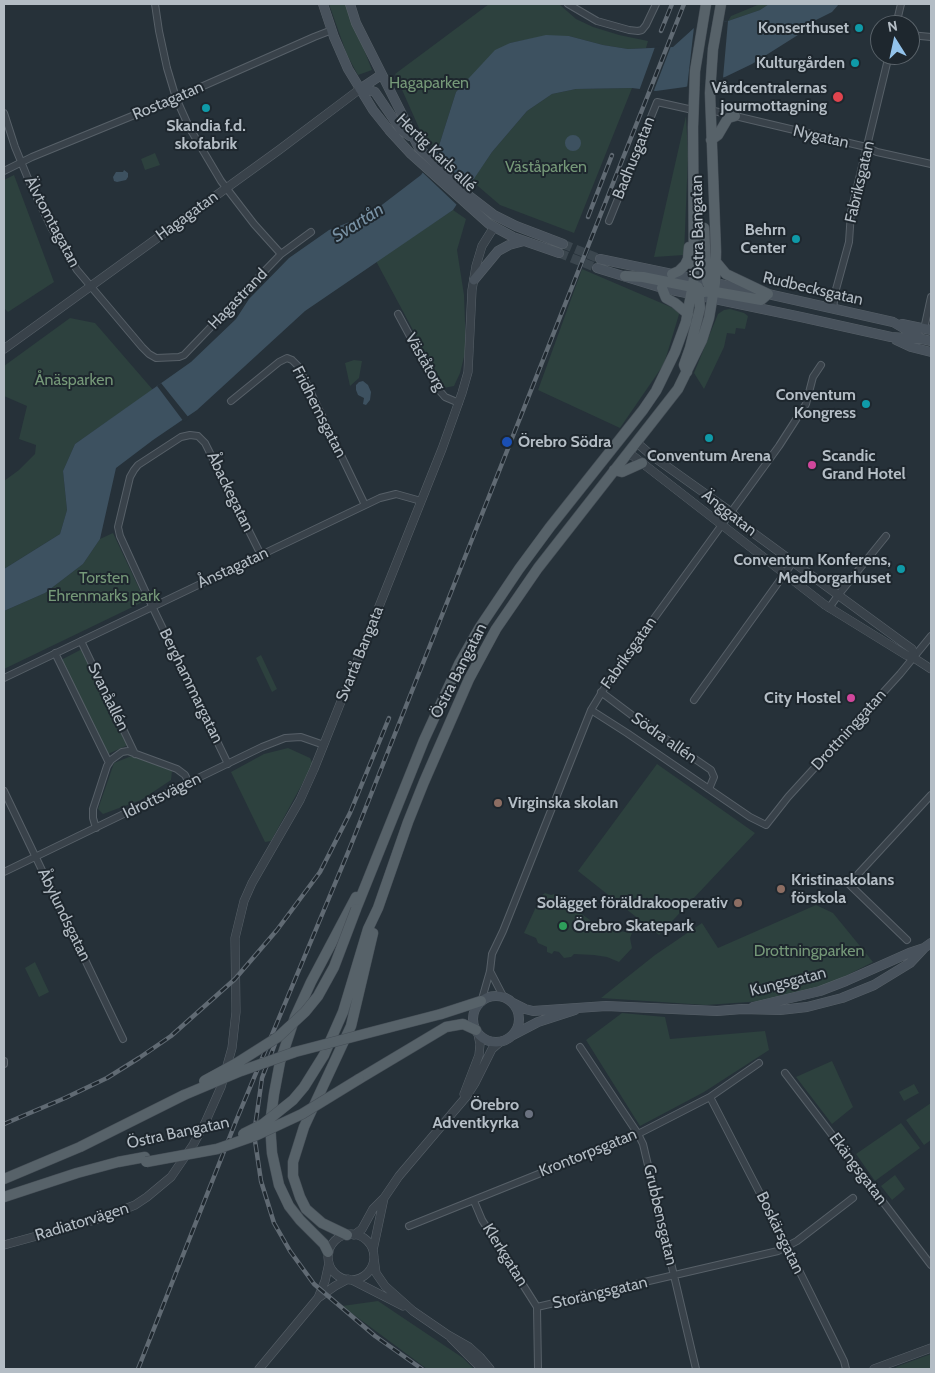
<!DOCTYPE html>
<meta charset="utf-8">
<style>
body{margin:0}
#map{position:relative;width:935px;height:1373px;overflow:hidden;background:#263139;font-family:Cabin,sans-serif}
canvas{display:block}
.frame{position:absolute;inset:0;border:5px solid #b4bdc5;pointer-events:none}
.north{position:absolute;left:870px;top:15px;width:50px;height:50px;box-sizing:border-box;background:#1e272e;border:1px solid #5a636a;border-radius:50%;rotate:350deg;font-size:14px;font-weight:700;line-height:20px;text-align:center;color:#b4bdc5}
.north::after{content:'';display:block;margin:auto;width:18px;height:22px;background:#93c3eb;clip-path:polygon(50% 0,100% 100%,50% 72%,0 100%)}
</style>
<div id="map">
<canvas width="935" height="1373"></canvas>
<div class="frame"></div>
<div class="north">N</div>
</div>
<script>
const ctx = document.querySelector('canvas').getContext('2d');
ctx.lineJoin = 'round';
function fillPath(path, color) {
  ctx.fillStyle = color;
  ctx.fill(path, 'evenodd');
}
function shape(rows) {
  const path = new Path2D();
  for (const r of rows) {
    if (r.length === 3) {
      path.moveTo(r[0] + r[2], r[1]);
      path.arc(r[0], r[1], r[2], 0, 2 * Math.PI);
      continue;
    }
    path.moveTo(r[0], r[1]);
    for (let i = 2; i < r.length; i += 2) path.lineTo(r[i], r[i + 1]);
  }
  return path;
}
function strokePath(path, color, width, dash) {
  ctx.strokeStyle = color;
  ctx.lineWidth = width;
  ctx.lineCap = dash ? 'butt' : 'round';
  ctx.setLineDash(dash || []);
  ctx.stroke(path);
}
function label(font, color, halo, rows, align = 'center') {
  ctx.font = font + ' Cabin,sans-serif';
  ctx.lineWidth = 4;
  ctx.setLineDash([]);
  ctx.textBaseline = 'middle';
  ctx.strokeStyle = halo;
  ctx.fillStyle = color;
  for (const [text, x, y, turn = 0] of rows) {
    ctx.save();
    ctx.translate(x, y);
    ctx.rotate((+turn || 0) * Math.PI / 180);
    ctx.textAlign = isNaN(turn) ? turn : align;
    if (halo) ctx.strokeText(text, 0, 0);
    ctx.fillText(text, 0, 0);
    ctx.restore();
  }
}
fillPath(shape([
 [329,4,346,4,372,70,358,75,347,55],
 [489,4,559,4,576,19,593,27,619,35,648,41,646,48,628,49,603,45,569,36,546,36,510,43,456,92,437,152,423,137,395,74],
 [760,4,769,4,760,10,728,21,731,16],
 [632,88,574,233,500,205,472,181,492,152,527,111,552,94,576,89],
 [686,116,688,155,684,255,654,257],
 [155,153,160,165,145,170,141,159],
 [14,175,54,282,8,312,4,308,4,180],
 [453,210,466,219,457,250,464,295,466,349,460,373,454,386,444,388,376,261],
 [582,269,680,311,664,364,620,428,538,390],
 [730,309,744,313,748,316,745,329,736,328,735,334,727,333,724,347,704,389,694,373,718,314,724,310],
 [70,318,95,323,153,390,75,444,63,471,67,510,60,534,4,569,4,481,19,470,35,454,36,445,19,439,27,406,4,396,4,366],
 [354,360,362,361,359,378,350,386,345,363],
 [113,533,145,601,4,669,4,611,45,593,83,564,100,539],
 [82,649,128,745,108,754,61,660],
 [261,655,277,689,272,692,256,658],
 [288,748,310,758,313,764,271,841,265,842,231,772,264,754],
 [134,755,172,771,171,780,141,800,103,814,98,809,114,763],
 [657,764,755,833,659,935,578,871],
 [545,893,551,895,554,894,601,928,632,933,630,938,632,948,619,962,607,957,594,955,574,954,571,957,564,958,559,952,554,951,552,954,547,952,547,947,538,943,536,938,524,933,541,896],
 [816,905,833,913,873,962,824,987,763,1001,706,1005,601,998,655,955,702,923,718,948],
 [35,962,49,992,39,997,25,968],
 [622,1013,665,1017,670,1039,765,1031,769,1050,704,1092,640,1126,586,1040],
 [832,1061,853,1107,832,1124,796,1077],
 [914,1084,919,1093,904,1101,899,1092],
 [931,1103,931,1140,924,1145,906,1120],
 [901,1123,920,1148,875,1181,856,1154],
 [895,1175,905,1189,892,1200,881,1186],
 [378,1301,463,1358,474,1369,427,1369,342,1306],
 [931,1354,931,1369,893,1369,901,1365]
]), '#2d413e');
fillPath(shape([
 [769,4,839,4,832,12,814,21,809,28,752,64,725,77,685,87,656,91,632,88,576,89,552,94,527,111,492,152,453,210,305,311,197,410,153,440,116,468,100,539,83,564,45,593,4,611,4,569,60,534,67,510,63,471,75,444,191,362,236,319,249,299,289,258,329,230,370,214,421,175,437,152,456,92,495,50,510,43,546,35,569,36,603,45,628,49,673,47,694,28,728,21,760,10],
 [573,143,8],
 [124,170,128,173,128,177,126,180,117,182,114,181,113,177,116,172,123,172],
 [363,381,368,385,371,392,370,400,366,405,363,404,364,398,358,395,356,390,356,385,359,382]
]), '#3d5160');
fillPath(shape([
 [728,21,723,78,687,88,694,27],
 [671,46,653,93,639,91,655,47],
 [435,155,471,188,458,206,421,171],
 [161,383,189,418,184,422,157,386]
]), '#263139');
strokePath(shape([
 [563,244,600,259],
 [559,253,597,268]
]), '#3b464e', 9, [9, 4.5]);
const minor = shape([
 [155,4,159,31,167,68,176,98,189,127,221,181,254,224,281,254],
 [568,4,597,21,629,30,638,31,642,30,646,25,656,4],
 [896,25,901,4],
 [910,35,931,37],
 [710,110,866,147,877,152,931,164],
 [4,113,15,147,29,181,52,229,77,270,142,347,149,354,156,358,179,357,184,355,281,254,311,232],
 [4,171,32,157,176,98,314,37,332,30],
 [609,221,657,102,693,110],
 [833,309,835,293,849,242,851,212,889,55],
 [398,314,439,390,445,397,459,403],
 [924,329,931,297],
 [231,401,279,362,287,358,292,360,298,366,365,505],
 [829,608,839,594,886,536],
 [81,641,135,754],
 [55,653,109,763],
 [4,678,380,498,396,494,421,501],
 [601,692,637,719,711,770,714,777,709,789],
 [694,700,793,562],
 [591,710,627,733,750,817,766,825,788,797,900,674,931,636],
 [228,764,152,606,120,536,118,527,130,477,134,470,138,465,181,437,190,435,198,436,205,443,261,555],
 [4,791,123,1039],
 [96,828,93,818,93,809,107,766,111,760,122,752,128,751,177,769,185,775,189,783],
 [4,872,262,747,285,738,301,737,324,745],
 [907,940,849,884,931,795],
 [490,971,503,996],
 [482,999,490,971,492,954,503,931,591,710,608,682,779,446,806,404,813,377,821,365],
 [580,1047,638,1134,643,1144,696,1369],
 [4,1061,4,1064],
 [785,1073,931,1265],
 [710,1097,781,1234,844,1361,846,1369],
 [474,1201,482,1220,537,1307,538,1369],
 [409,1226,638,1134,710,1097,759,1063],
 [537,1307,778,1251,797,1241,853,1198]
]);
const tertiary = shape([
 [4,349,279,150,360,89],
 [636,442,651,455,731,512,748,529,905,644,912,649,914,658],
 [628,452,825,605,906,655,914,658,931,669],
 [464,1094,479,1055,480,1044,478,1034],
 [351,1257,23],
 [354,1235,362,1229,373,1209,384,1198,399,1176,466,1097,475,1083,492,1049,500,1042],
 [4,1245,102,1218,135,1205,147,1197,171,1177,193,1145,205,1123,221,1087,232,1048,236,1012,235,938,244,901,252,883,300,800,314,769,442,449,462,393,468,372,472,290,476,266,482,246,494,227],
 [373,1250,384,1198],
 [374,1258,376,1273,385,1286,413,1311,448,1335,469,1347,480,1357,490,1369],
 [352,1280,403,1306],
 [318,1298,335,1286,348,1279],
 [451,1338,482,1369],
 [259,1369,318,1298,325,1281,329,1263],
 [874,1369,931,1348]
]);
const secondary = shape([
 [323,4,334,37,348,69,373,110,389,130,411,154,489,224,513,237,559,253],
 [350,4,356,23,419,148,468,195,494,215,516,226,563,244],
 [360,89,369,90,375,92,401,130,410,136],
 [360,89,381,75],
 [600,259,768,294,893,322,919,337],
 [597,268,662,288,710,298,801,317,891,337,922,339,931,341],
 [474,280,498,251,509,245,524,241],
 [902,324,931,330],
 [896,340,911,347,931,352],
 [496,1019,23],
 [513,1003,525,1009,533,1011,606,1006,717,1011,742,1009,780,1010,807,1007,842,998,874,985,910,963,924,948],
 [753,1007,820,991,846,981,909,953,924,948,931,943],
 [513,1035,538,1022,575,1010]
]);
const primary = shape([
 [711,140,718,135,728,118,735,116],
 [694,224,704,228,707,281,712,295],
 [672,274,679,271,685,265,688,259,689,247],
 [625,276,643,277,697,288],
 [662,288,666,298,675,303,688,314],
 [692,294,710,291,761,300,768,294,726,274,716,262],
 [687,372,684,365,690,348,700,308,698,287],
 [614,470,622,472,642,463],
 [356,909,424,740,459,664,480,627,519,569,550,527,643,410,656,391,675,352,686,322,694,278,693,127,695,71,706,4],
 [441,1014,481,1001],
 [324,1055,343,1012,368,929,378,908,408,822,424,782,469,679,496,629,538,568,678,389,702,340,709,318,715,283,716,252,710,93,713,49,721,4],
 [359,1079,446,1027,463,1024,476,1030],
 [4,1179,80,1147,184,1095],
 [4,1197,77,1173,118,1162,145,1157],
 [347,1235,322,1223,306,1209,300,1197,293,1176,293,1162,304,1127,351,1026,373,933],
 [328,1252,324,1244,300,1220,289,1206,279,1185,272,1153,270,1124,274,1094,280,1062,295,1017,311,982,356,897]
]);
strokePath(minor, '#576068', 8);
strokePath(tertiary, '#576068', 9);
strokePath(secondary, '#576068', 10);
strokePath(primary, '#454e56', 11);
strokePath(minor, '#39424a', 6);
strokePath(tertiary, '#39424a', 8);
strokePath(secondary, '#48525c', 9);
strokePath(primary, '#576269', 10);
const rail = shape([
 [661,31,672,4],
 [588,217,612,155],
 [278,1036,262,1078,254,1134,261,1181,274,1223,290,1251,314,1284,375,1336,422,1369],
 [4,1124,65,1098,107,1078,139,1058,171,1036,235,979,277,930,320,872,350,813,389,718],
 [138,1369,236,1121,349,850,684,4]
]);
strokePath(rail, '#606a73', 4.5);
strokePath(rail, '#1e272e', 2.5, [8]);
const primaryBridge = shape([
 [204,1081,237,1063,278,1037,305,1012,318,996,334,967,356,909],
 [184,1095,241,1071,295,1052,441,1014],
 [243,1134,263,1124,293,1100,304,1087,324,1055],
 [146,1162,217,1149,257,1135,302,1114,359,1079]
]);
strokePath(primaryBridge, '#454e56', 11, []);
strokePath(primaryBridge, '#576269', 10);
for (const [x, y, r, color] of [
 [859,28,5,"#0f9aa8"],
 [855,63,5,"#0f9aa8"],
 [838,97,6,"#e0444e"],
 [206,108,5,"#0f9aa8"],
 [796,239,5,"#0f9aa8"],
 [866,404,5,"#0f9aa8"],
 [709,438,5,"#0f9aa8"],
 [507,442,6,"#1a4fb4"],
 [812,465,5,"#d1479c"],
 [901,569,5,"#0f9aa8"],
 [851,698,5,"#d1479c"],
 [498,803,5,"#8d6e63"],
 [781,889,5,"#8d6e63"],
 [738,903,5,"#8d6e63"],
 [563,926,5,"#2e9e5b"],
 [529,1114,5,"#6b7280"]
]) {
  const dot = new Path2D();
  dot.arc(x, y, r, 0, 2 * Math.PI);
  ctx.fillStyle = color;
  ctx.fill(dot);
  strokePath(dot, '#1e272e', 2);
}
label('bold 16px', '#b4bdc5', '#1e272e', [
 ["Konserthuset",849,28],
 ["Kulturgården",845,63],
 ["Vårdcentralernas",827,88],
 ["jourmottagning",827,106],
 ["Skandia f.d.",206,126,"center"],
 ["skofabrik",206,144,"center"],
 ["Behrn",786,230],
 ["Center",786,248],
 ["Conventum",856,395],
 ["Kongress",856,413],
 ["Örebro Södra",518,442,"left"],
 ["Conventum Arena",709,456,"center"],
 ["Scandic",822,456,"left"],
 ["Grand Hotel",822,474,"left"],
 ["Conventum Konferens,",891,560],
 ["Medborgarhuset",891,578],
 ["City Hostel",841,698],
 ["Virginska skolan",508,803,"left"],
 ["Kristinaskolans",791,880,"left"],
 ["förskola",791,898,"left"],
 ["Solägget föräldrakooperativ",728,903],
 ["Örebro Skatepark",573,926,"left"],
 ["Örebro",519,1105],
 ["Adventkyrka",519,1123]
], 'right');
label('16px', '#759878', '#1e272e', [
 ["Hagaparken",429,83],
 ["Väståparken",546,167],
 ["Ånäsparken",74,380],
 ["Torsten",104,578],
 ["Ehrenmarks park",104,596],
 ["Drottningparken",809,951]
]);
label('16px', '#b4bdc5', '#1e272e', [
 ["Rostagatan",168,101,-23],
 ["Nygatan",821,137,13],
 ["Hertig Karls allé",436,153,44],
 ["Badhusgatan",634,158,-68],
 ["Fabriksgatan",860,182,-77],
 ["Hagagatan",187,216,-36],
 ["Älvtomtagatan",52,222,62],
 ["Östra Bangatan",698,227,-91],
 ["Rudbecksgatan",813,289,13],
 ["Hagastrand",238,299,-46],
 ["Väståtorg",425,362,60],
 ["Fridhemsgatan",319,412,63],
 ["Åbackegatan",230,492,64],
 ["Änggatan",729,513,38],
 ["Ånstagatan",233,568,-25],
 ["Fabriksgatan",629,653,-55],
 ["Svartå Bangata",360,654,-68],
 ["Östra Bangatan",459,671,-63],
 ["Berghammargatan",191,686,64],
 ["Svanåallén",108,697,64],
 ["Drottninggatan",849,730,-48],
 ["Södra allén",664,738,35],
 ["Idrottsvägen",162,796,-26],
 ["Åbylundsgatan",64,915,64],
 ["Kungsgatan",788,982,-14],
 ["Östra Bangatan",178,1133,-12],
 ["Krontorpsgatan",588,1153,-22],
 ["Ekängsgatan",858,1169,53],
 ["Grubbensgatan",660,1215,77],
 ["Radiatorvägen",82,1222,-17],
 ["Boskärsgatan",780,1233,64],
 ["Klerkgatan",505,1255,58],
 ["Storängsgatan",600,1293,-13]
]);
label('italic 18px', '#7992a5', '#1e272e', [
 ["Svartån",358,223,-32]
]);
</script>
